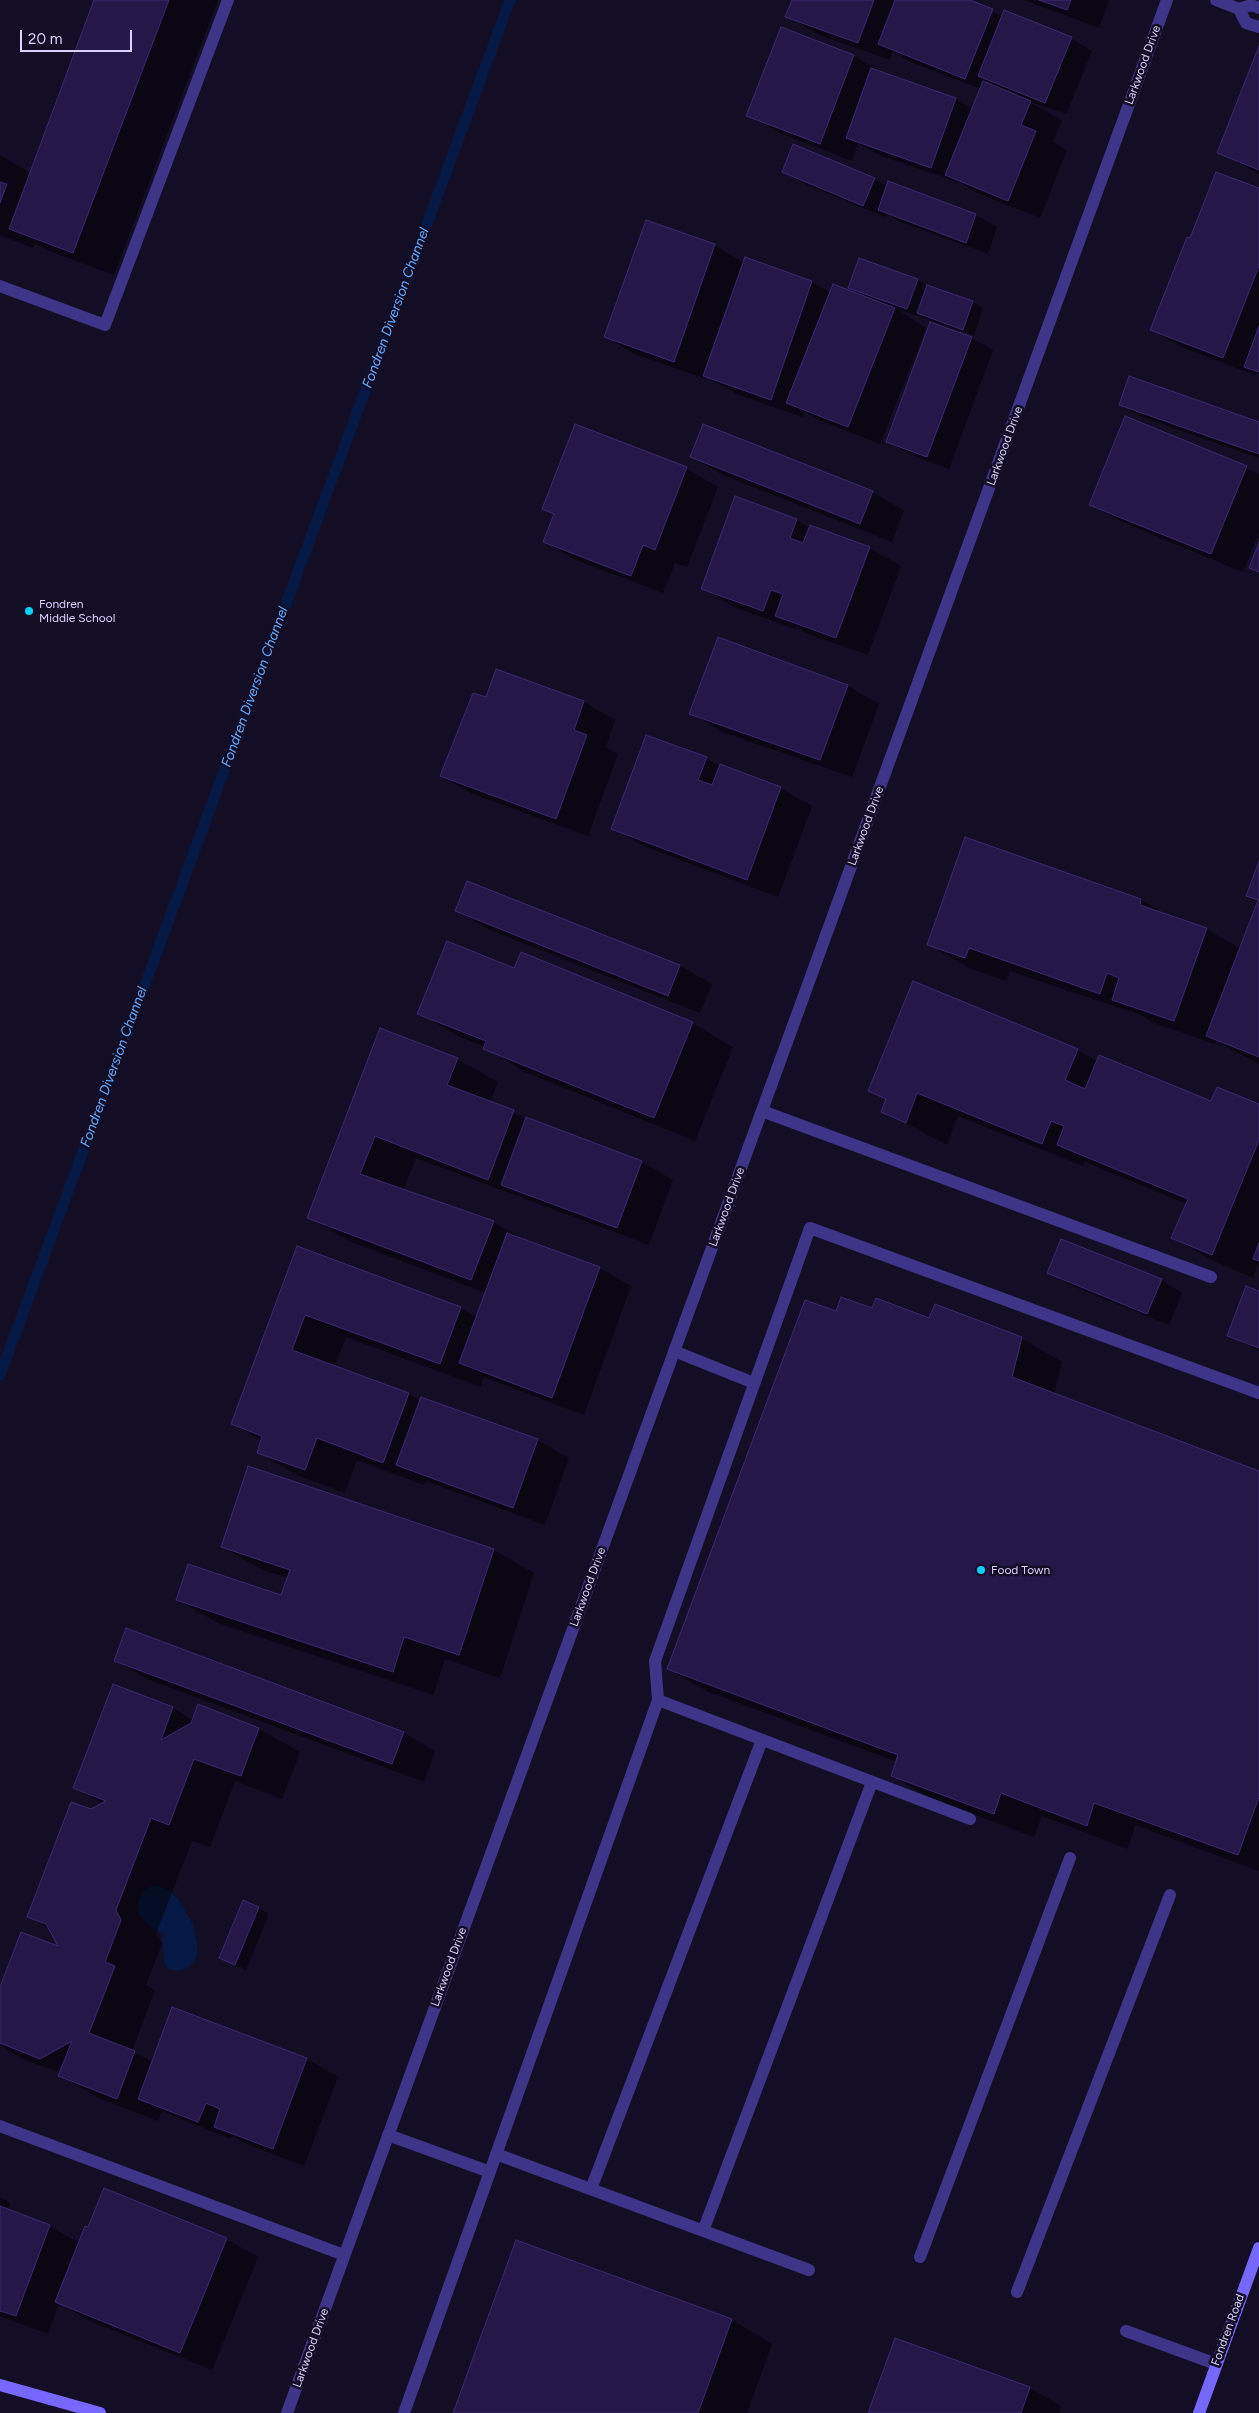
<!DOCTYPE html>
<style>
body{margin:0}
#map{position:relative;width:1259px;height:2413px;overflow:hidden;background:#130d25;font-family:Figtree,sans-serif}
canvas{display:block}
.scale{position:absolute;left:20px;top:30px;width:112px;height:22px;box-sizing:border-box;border:2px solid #dad1ff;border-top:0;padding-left:6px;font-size:15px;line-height:18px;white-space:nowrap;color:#dad1ff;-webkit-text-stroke:4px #130d25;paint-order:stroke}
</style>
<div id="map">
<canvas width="1259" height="2413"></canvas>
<div class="scale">20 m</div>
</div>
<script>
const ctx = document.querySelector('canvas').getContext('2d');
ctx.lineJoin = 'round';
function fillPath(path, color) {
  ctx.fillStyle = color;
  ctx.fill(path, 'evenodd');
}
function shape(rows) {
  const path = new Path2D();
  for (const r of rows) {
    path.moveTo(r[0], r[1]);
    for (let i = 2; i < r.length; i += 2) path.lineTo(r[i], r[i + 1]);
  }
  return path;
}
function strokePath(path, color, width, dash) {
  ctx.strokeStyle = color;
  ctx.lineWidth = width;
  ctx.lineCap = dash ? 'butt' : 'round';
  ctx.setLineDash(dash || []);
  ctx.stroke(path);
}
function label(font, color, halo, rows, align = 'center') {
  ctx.font = font + ' Figtree,sans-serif';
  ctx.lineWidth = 5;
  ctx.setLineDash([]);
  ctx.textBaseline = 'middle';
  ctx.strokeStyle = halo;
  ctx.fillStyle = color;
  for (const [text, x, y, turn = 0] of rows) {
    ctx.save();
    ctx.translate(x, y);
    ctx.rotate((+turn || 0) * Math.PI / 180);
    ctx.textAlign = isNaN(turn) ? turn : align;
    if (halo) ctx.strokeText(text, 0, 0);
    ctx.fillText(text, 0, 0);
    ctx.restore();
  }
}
fillPath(shape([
 [151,1886,158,1886,171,1892,178,1899,193,1924,197,1945,197,1955,193,1963,187,1968,177,1971,168,1969,164,1962,162,1933,147,1924,139,1914,138,1901,144,1891]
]), '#061945');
fillPath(shape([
 [95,0,218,0,114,275,51,252,35,243,33,248,0,235,0,155,31,173],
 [793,0,966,0,1003,17,1071,38,1092,51,1066,114,1030,102,1062,120,1053,142,1067,150,1040,218,978,193,963,184,879,155,858,143,852,161,780,133,748,115,782,28,854,56,886,74,956,99,973,109,981,89,911,62,893,51,890,60,819,35,787,16],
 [1024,0,1107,0,1109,1,1099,28],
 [1259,49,1259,174,1219,152],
 [784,171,874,179,888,187,889,183,976,215,997,227,988,254,901,222,887,214,885,217,805,184],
 [1259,189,1259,374,1256,372,1255,375,1184,348,1152,330,1191,239],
 [647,221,715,246,744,263,746,259,812,282,831,293,866,298,850,287,860,259,918,280,931,288,972,302,983,308,974,335,897,309,926,328,880,444,819,420,805,412,803,417,736,394,707,377,706,379,637,355,606,337],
 [971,338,993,350,949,469,909,454,888,442],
 [1120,405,1259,423,1259,458,1142,417],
 [1126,417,1259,474,1259,533,1243,572,1122,522,1090,504],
 [575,425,687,469,718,487,687,567,675,563,663,593,576,560,545,542,555,515,543,509],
 [692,457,872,492,904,510,892,542,723,475],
 [796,520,810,528,869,548,901,566,868,655,808,634,796,626,795,629,734,607,703,588],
 [848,686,879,704,852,777,722,732,691,713],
 [487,699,584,702,615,720,606,747,618,754,588,836,473,794,441,776],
 [706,758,720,766,780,788,812,806,778,897,644,846,612,828],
 [965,839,1141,900,1169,916,1206,929,1241,949,1259,902,1247,895,1259,865,1259,1064,1216,1041,1215,1044,1154,1023,1141,1015,1010,971,1006,981,969,968,928,944],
 [468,882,680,966,712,984,700,1013,488,929,457,911],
 [514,970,692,1023,733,1047,695,1141,525,1072,485,1047,460,1037,419,1013],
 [381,1030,457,1059,498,1082,490,1102,528,1119,642,1162,673,1180,649,1245,416,1158,403,1190,493,1222,529,1242,599,1268,631,1286,584,1415,484,1377,481,1387,346,1337,335,1367,408,1394,421,1401,537,1440,569,1458,545,1525,426,1481,424,1485,357,1460,345,1493,299,1476,258,1452,262,1441,233,1424,297,1248,460,1308,477,1317,486,1293,349,1241,309,1217],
 [1077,1050,1097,1061,1212,1102,1259,1105,1259,1262,1253,1278,1214,1261,1173,1238,1187,1204,1099,1168,1085,1161,1083,1166,958,1116,947,1145,883,1111,887,1101,870,1091],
 [1049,1272,1161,1280,1182,1293,1169,1325,1070,1285],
 [1259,1292,1259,1351,1229,1335],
 [873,1310,1021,1338,1062,1362,1054,1394,1259,1472,1259,1871,1135,1825,1128,1849,1042,1816,1034,1837,933,1799,892,1776,897,1762,709,1692,668,1669,836,1313],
 [249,1468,494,1550,534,1573,500,1678,445,1659,433,1695,218,1623,177,1599,282,1597,288,1578,263,1570,222,1547],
 [115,1660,404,1733,435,1751,424,1782,147,1679],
 [114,1686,173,1708,193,1720,199,1706,259,1729,300,1752,282,1799,235,1781,210,1847,192,1841,156,1934,162,1944,146,1985,155,1990,132,2051,153,2062,307,2059,338,2077,304,2166,247,2144,232,2136,230,2139,162,2111,158,2121,101,2099,60,2076,61,2073,23,2059,0,2045,0,1991,61,1949,50,1929,29,1916,91,1810,103,1804,75,1788],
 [258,1908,269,1914,246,1970,231,1963],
 [0,2197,10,2203,8,2211,49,2226,79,2243,226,2239,258,2257,212,2370,88,2320,59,2303,48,2334,0,2316],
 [517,2242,732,2320,772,2344,747,2413,455,2413],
 [896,2340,1030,2388,1061,2406,1059,2413,870,2413]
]), '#0007');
strokePath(shape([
 [0,1375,510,0]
]), '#061945', 11);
const building = shape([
 [94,0,169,0,73,253,9,229,94,0],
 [792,0,874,0,858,43,785,17,792,0],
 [895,0,970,0,993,9,965,79,878,44,895,0],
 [1039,0,1071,0,1067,10,1039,0],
 [1004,10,1072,37,1045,103,978,76,1004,10],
 [781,27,854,55,820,144,746,116,781,27],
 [1259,46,1259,170,1217,153,1259,46],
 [871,68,956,98,931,168,846,138,871,68],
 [983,81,1031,101,1021,125,1036,131,1008,201,945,175,983,81],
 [793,144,875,178,863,206,782,172,793,144],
 [1216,172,1259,188,1259,266,1223,358,1150,330,1187,237,1190,238,1216,172],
 [888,181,976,214,966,243,878,210,888,181],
 [0,182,7,184,0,203,0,182],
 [646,220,715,244,674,362,604,337,646,220],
 [745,257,812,281,771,400,703,376,745,257],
 [859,258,918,279,907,309,848,288,859,258],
 [833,284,895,308,848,427,786,403,833,284],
 [927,285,973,301,963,330,917,313,927,285],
 [930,322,972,337,927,457,886,442,930,322],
 [1259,326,1259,372,1244,367,1259,326],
 [1129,376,1259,422,1259,454,1119,405,1129,376],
 [1125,416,1247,466,1211,554,1089,505,1125,416],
 [575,424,687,467,655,550,643,545,631,576,543,542,554,514,542,509,575,424],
 [703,424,873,491,860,524,690,457,703,424],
 [735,496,797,519,790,538,803,543,810,525,870,547,836,638,775,616,783,594,771,590,763,611,701,589,735,496],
 [1259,542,1259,572,1249,568,1259,542],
 [718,637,848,685,820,760,689,714,718,637],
 [496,669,584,701,574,730,587,735,556,819,440,776,473,693,486,697,496,669],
 [646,735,707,757,698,780,712,785,720,764,781,787,747,880,611,829,646,735],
 [965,837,1141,899,1140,905,1207,928,1174,1021,1112,1000,1119,978,1107,973,1100,994,969,948,965,958,927,945,965,837],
 [1259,861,1259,1057,1206,1036,1258,900,1246,896,1259,861],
 [467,881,680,965,668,996,455,911,467,881],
 [447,941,514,968,521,952,693,1022,654,1118,483,1049,486,1041,417,1014,447,941],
 [913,981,1078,1049,1065,1080,1085,1089,1099,1055,1211,1101,1217,1087,1259,1104,1259,1140,1212,1255,1171,1238,1188,1199,1057,1145,1064,1126,1051,1121,1042,1144,917,1093,906,1123,881,1112,886,1099,868,1091,913,981],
 [380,1028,458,1058,447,1085,514,1110,488,1180,375,1136,360,1174,494,1221,471,1280,307,1218,380,1028],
 [526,1117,642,1161,617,1228,501,1185,526,1117],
 [507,1233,600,1267,552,1398,459,1363,507,1233],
 [1061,1239,1162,1279,1147,1314,1047,1273,1061,1239],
 [1259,1243,1259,1261,1253,1259,1259,1243],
 [297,1246,461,1307,440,1364,305,1315,292,1350,409,1393,383,1463,317,1438,305,1470,257,1453,262,1436,231,1424,297,1246],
 [1246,1286,1259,1291,1259,1348,1227,1336,1246,1286],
 [841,1297,872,1308,876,1298,929,1318,935,1304,1022,1337,1012,1377,1259,1471,1259,1797,1238,1855,1094,1803,1087,1826,1001,1793,994,1814,891,1776,898,1755,667,1669,805,1300,836,1311,841,1297],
 [421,1397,538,1439,513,1508,396,1465,421,1397],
 [248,1466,494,1549,459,1655,404,1637,393,1672,176,1600,188,1564,281,1595,290,1570,221,1547,248,1466],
 [126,1628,404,1732,392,1764,114,1661,126,1628],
 [113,1684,173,1707,161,1740,191,1723,198,1704,259,1728,241,1776,194,1759,169,1825,151,1818,116,1910,121,1920,105,1962,115,1966,89,2033,135,2051,117,2099,58,2076,72,2041,40,2059,0,2043,0,1987,21,1932,58,1946,46,1924,27,1917,71,1802,91,1809,106,1801,73,1788,113,1684],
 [243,1900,259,1907,235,1965,219,1958,243,1900],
 [172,2007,307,2058,273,2149,214,2127,220,2109,206,2103,198,2122,138,2099,172,2007],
 [104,2188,227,2238,180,2353,55,2302,85,2226,88,2227,104,2188],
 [0,2206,50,2225,16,2316,0,2311,0,2206],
 [516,2240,732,2319,698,2413,453,2413,516,2240],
 [895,2338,1030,2387,1021,2413,868,2413,895,2338]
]);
fillPath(building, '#251848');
strokePath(building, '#3d2875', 1);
strokePath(shape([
 [1216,0,1239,9,1251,5,1259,8],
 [1239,9,1246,23,1259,27],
 [0,286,105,325,228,0],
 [762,1111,1211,1277],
 [674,1351,754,1383],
 [658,1700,970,1819],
 [0,2126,344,2255],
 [388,2135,490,2172],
 [496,2154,809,2270],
 [591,2189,762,1740],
 [703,2231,872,1782],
 [920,2257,1070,1858],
 [1017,2292,1170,1895],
 [1126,2331,1216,2364],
 [404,2413,658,1700,655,1661,810,1228,1259,1393]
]), '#3e3588', 12);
strokePath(shape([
 [287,2413,1167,0]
]), '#3e3588', 12);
strokePath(shape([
 [0,2385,100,2413],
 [1199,2413,1259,2248]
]), '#7668ff', 12);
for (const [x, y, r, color] of [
 [29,611,5,"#00d2fc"],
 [981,1570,5,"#00d2fc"]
]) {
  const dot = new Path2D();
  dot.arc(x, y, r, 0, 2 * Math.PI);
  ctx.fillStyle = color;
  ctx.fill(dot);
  strokePath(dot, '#130d25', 2);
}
label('12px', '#dad1ff', '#130d25', [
 ["Larkwood Drive",1143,65,-70],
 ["Larkwood Drive",1005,446,-70],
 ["Larkwood Drive",866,826,-70],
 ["Larkwood Drive",727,1207,-70],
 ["Larkwood Drive",588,1587,-70],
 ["Larkwood Drive",449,1967,-70],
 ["Fondren Road",1228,2330,-70],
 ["Larkwood Drive",311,2348,-70]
]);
label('12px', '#dad1ff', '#130d25', [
 ["Fondren",39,604],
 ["Middle School",39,618],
 ["Food Town",991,1570]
], 'left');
label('italic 14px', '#5faaff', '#130d25', [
 ["Fondren Diversion Channel",396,308,-70],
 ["Fondren Diversion Channel",255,687,-70],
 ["Fondren Diversion Channel",114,1067,-70]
]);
</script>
